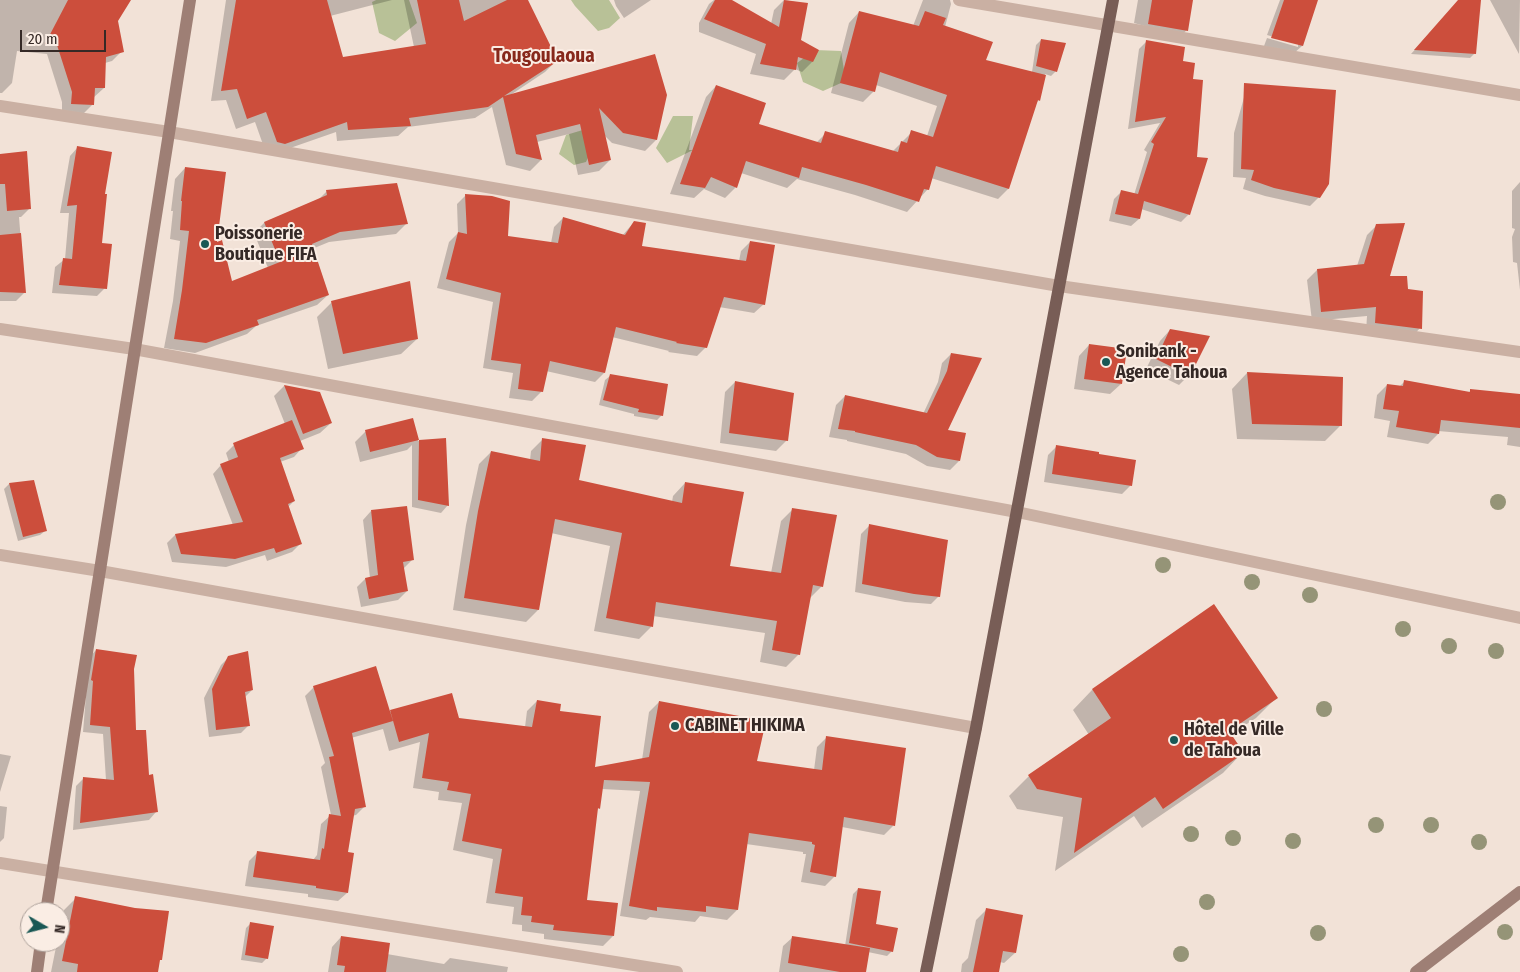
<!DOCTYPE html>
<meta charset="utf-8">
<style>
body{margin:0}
#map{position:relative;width:1520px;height:972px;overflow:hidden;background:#f2e2d7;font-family:"Fira Sans Condensed",sans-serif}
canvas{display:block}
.north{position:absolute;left:20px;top:902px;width:50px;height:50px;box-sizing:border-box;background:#faede4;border:1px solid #ab9f98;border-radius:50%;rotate:98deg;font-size:14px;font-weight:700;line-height:20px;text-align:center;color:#352926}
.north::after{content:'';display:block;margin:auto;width:18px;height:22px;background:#195855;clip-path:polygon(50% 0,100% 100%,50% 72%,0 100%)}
.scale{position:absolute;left:20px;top:30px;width:86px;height:22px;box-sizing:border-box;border:2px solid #352926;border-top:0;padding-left:6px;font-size:15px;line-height:18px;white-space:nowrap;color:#352926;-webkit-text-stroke:4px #faede4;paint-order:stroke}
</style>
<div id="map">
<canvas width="1520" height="972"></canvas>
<div class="north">N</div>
<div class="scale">20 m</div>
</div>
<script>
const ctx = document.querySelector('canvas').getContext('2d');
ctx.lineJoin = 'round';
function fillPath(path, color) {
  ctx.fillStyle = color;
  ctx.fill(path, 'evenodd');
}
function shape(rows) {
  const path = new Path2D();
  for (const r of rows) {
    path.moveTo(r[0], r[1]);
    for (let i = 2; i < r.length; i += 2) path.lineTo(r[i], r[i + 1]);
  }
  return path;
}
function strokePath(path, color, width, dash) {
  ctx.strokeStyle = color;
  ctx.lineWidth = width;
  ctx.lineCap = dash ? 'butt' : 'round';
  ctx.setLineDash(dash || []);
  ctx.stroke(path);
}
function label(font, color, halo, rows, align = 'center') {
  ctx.font = font + ' "Fira Sans Condensed",sans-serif';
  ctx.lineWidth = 4;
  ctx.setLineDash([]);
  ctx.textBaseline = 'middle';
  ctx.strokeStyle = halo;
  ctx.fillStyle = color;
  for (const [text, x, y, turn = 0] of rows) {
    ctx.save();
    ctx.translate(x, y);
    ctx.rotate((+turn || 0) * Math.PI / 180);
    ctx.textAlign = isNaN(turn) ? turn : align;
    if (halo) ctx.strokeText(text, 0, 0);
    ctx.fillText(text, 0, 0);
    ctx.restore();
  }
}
fillPath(shape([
 [376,0,409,0,417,23,395,41,379,33,372,2],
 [571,0,609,0,620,18,609,28,598,31,575,6],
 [815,50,841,51,844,70,841,83,823,91,803,82,797,63],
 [673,116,693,116,689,150,693,150,667,163,656,148],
 [586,129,591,151,586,162,574,165,559,154,566,135]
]), '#b8c197');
fillPath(shape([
 [0,0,117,0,116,21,122,51,112,61,105,63,104,88,93,98,93,104,83,114,62,114,62,102,47,54,17,51,12,83,2,93,0,93],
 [226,0,392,0,330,16,342,59,414,47,404,0,526,0,556,61,545,72,509,96,654,56,656,140,645,151,612,143,604,135,610,160,599,171,578,175,569,134,537,142,541,160,530,171,506,165,492,107,475,118,408,127,398,136,337,141,336,132,273,154,266,153,255,122,236,129,226,100,211,101],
 [614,0,651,0,624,18,616,6],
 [714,0,730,0,771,24,774,10,784,0,807,4,800,41,817,51,812,62,802,72,795,69,784,80,750,74,756,54,699,32,699,23,709,4],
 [923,0,950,0,951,4,945,27,984,61,1032,72,1036,45,1041,40,1056,71,1051,76,1045,74,1039,100,1036,103,1008,189,998,199,931,178,928,189,907,212,855,195,797,179,787,188,741,173,736,187,725,198,704,189,694,198,670,194,706,97,716,86,758,125,816,143,826,133,893,151,912,132,927,136,937,106,876,85,874,91,863,102,831,93,849,23,859,12,913,26],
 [1138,0,1192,0,1187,30,1180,36,1134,23],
 [1280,0,1317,0,1302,46,1293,54,1264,46,1267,38,1298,47,1298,44,1267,35],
 [1459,0,1470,0,1475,53,1470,58,1411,54],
 [1490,0,1520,0,1519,54],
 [1147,41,1181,62,1189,214,1181,222,1141,209,1139,219,1131,226,1109,221,1114,199,1121,192,1134,195,1147,152,1144,150,1160,123,1128,129,1139,49],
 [1245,94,1319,197,1310,206,1265,196,1243,189,1246,178,1233,177,1234,133],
 [78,147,104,195,101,244,105,288,97,296,52,293,55,267,65,259,69,213,60,213,70,156],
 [0,158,30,208,21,217,19,217,25,292,16,301,0,301],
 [185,168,231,283,268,268,254,233,264,223,317,201,327,191,406,224,396,234,329,242,312,249,328,295,317,305,256,326,247,334,195,353,164,348,173,301,180,241,170,239,173,211,171,211,175,179],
 [1520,182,1520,290,1517,263,1513,262,1512,237,1515,229,1512,228,1512,191],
 [466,195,506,237,551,243,554,227,563,218,622,236,634,222,640,247,739,261,741,251,750,242,764,304,754,313,719,307,706,347,697,356,668,352,669,351,612,337,604,373,595,382,546,371,541,392,532,401,509,398,513,373,483,368,493,302,437,288,449,242,458,233,457,204],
 [1377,225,1388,277,1407,290,1420,328,1411,338,1366,332,1367,316,1312,321,1307,280,1317,270,1357,266,1367,235],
 [332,302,417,339,401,354,328,369,317,317],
 [1170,330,1189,375,1179,385,1146,369,1160,341],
 [1089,345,1121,384,1110,394,1074,389,1079,356],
 [951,354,946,431,959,461,950,470,927,466,906,454,847,441,847,440,829,437,836,405,845,396,923,414,938,382,942,363],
 [1247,373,1341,425,1325,441,1237,439,1232,389],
 [610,376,662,415,657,420,634,416,634,414,599,405,605,380],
 [1405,381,1468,393,1471,390,1520,396,1520,447,1507,445,1508,437,1438,431,1438,434,1428,444,1387,437,1390,421,1374,418,1377,395,1387,385,1399,387],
 [735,382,787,440,776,451,720,443,725,392],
 [284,386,319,393,331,423,320,433,300,441,302,448,294,457,280,462,294,501,288,507,301,543,292,552,267,561,265,555,226,567,172,562,167,543,175,535,233,525,213,474,221,465,229,462,226,453,234,445,285,424,274,396],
 [412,419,418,441,445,439,448,505,441,513,412,507,412,445,407,450,360,462,355,442,365,432],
 [543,439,578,481,672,502,673,496,685,483,729,567,771,573,781,521,793,509,822,586,809,599,799,654,786,667,760,662,765,633,653,616,651,627,639,639,594,631,610,546,551,533,538,610,526,622,453,610,466,525,479,464,491,452,530,460,531,451],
 [1057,446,1098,456,1131,485,1122,494,1044,482,1048,455],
 [33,482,45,531,40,535,18,541,4,489,9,484],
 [371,511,412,560,403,569,407,591,398,600,361,607,357,587,365,579,370,578,363,520],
 [869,526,939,596,931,604,905,602,855,592,861,534],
 [1170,637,1276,698,1256,718,1230,735,1242,753,1223,773,1142,828,1134,816,1055,871,1063,817,1017,809,1009,796,1029,776,1089,735,1073,710,1092,690],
 [96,650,133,669,135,732,156,812,149,820,73,830,76,786,84,778,106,780,103,734,83,732,89,658],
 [229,657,252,690,245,697,249,725,241,733,209,737,204,698,221,665],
 [314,687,389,713,391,711,525,727,527,711,537,701,559,712,594,768,642,760,649,712,659,702,756,762,814,770,817,747,827,737,893,826,884,835,842,827,835,876,825,886,801,882,806,854,803,854,803,852,746,844,737,910,727,920,700,916,695,922,650,917,646,920,620,916,640,791,602,789,599,808,597,810,586,901,613,936,603,946,544,939,544,934,522,931,522,925,512,924,514,907,486,903,493,859,453,850,462,803,438,800,439,792,413,788,420,742,389,751,383,729,351,738,365,806,356,815,352,816,346,853,347,893,338,901,308,897,308,894,245,886,249,861,258,852,313,860,317,855,321,824,331,815,321,767,325,763,305,696],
 [0,754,11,756,0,792],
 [0,806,7,807,4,838,0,842],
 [858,889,875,925,892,951,887,956,868,952,865,972,779,972,783,946,793,937,845,946,853,894],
 [76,898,157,972,51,972,57,942,60,942,60,928,64,910],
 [986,910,1015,953,1004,963,1000,962,998,972,961,972,962,964,968,958,976,920],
 [251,923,267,958,262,963,241,960,246,928],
 [341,937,387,954,444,964,450,958,508,967,507,972,328,972,332,947]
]), '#0003');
fillPath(shape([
 [68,0,131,0,118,21,124,52,106,57,105,88,95,88,94,105,71,104,72,92,57,45,45,44],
 [236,0,327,0,343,57,426,44,417,0,459,0,464,21,507,0,528,0,558,61,504,96,655,54,667,95,657,140,623,133,599,108,611,160,589,165,580,124,536,135,542,160,516,154,503,97,488,107,409,118,411,126,348,130,347,122,285,144,277,142,266,112,247,119,237,89,221,91],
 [715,0,732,0,779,27,784,0,808,3,801,40,819,50,813,62,798,57,796,70,760,64,766,44,704,19],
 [1152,0,1193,0,1188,31,1148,24],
 [1284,0,1318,0,1303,46,1271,38],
 [1458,0,1481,0,1476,54,1414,50],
 [859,11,919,26,925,11,946,18,943,25,993,42,986,60,1046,75,1040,101,1038,100,1009,189,936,166,929,190,924,189,919,202,866,185,802,167,799,178,746,161,737,188,711,177,705,188,680,184,716,85,766,103,759,124,821,143,825,131,898,152,901,141,907,143,911,130,933,137,947,95,880,72,875,92,840,83],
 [1041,39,1066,43,1057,72,1036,66],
 [1146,40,1185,47,1183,61,1195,63,1193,79,1203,80,1197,157,1208,158,1190,215,1144,201,1140,219,1115,214,1121,190,1138,194,1154,144,1151,142,1166,117,1135,122],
 [1244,83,1336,90,1329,184,1320,198,1274,188,1251,180,1254,170,1241,169],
 [77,146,112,152,105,194,107,194,102,243,112,244,107,289,59,285,63,258,72,259,77,205,67,206],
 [27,151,31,209,7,211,5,184,0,184,0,154],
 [185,167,226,172,217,242,222,240,232,281,280,262,264,222,327,195,326,190,397,183,408,224,340,232,312,244,329,295,257,320,259,325,206,343,174,339,182,290,189,231,180,230,182,201,181,201],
 [465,194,492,196,510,201,508,236,558,243,563,217,625,235,634,221,646,223,642,246,746,261,750,241,775,245,765,305,724,297,707,348,676,343,677,342,616,327,605,373,550,361,543,392,518,389,521,364,491,360,501,293,446,279,458,232,467,234],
 [1405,223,1390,276,1407,276,1408,289,1423,291,1422,329,1375,323,1376,307,1321,312,1317,269,1364,264,1376,224],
 [21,233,26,293,0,292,0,235],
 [410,281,418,339,343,354,331,301],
 [1170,329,1210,336,1190,376,1156,359],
 [1089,344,1127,349,1122,384,1084,379],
 [951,353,982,358,948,430,966,433,960,461,937,457,916,445,855,432,855,431,838,429,845,395,927,413,947,371],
 [1247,372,1343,377,1342,426,1252,424],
 [610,374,668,384,663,416,638,412,639,409,603,400],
 [1404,380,1470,392,1470,389,1520,394,1520,428,1441,420,1439,434,1396,427,1399,411,1383,409,1387,384,1403,386],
 [735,381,794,393,788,441,729,433],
 [284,385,320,392,332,423,303,434],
 [413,418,419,440,370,452,365,430],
 [292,420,304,449,280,458,295,501,288,504,302,544,276,553,274,548,235,559,181,554,175,534,243,522,220,464,238,457,233,443],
 [446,438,449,506,418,500,419,440],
 [542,438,586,445,579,480,682,503,685,482,744,492,730,566,781,573,792,508,837,515,823,587,813,585,800,655,772,650,777,621,656,602,653,627,606,618,622,533,555,519,539,610,464,598,478,511,491,451,540,461],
 [1056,445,1099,452,1099,454,1136,460,1132,486,1052,474],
 [34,480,47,531,23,537,9,483],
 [407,506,414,560,403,562,408,591,369,599,365,578,378,575,371,510],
 [869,524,948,540,940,597,914,594,862,584],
 [1214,604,1278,698,1229,731,1244,753,1163,809,1155,797,1074,853,1082,798,1037,789,1028,775,1111,718,1092,689],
 [96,649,137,655,134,669,136,730,146,730,149,775,153,774,158,812,80,823,83,777,114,780,110,727,90,725,93,681,91,680],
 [248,651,253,690,245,692,250,726,216,730,212,689,228,656],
 [376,666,393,721,352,733,366,807,355,809,348,852,354,853,348,893,316,888,316,886,253,877,257,851,320,860,322,848,324,849,329,814,341,816,329,757,334,756,313,686],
 [452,693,459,718,532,727,537,700,561,704,560,711,601,716,595,767,649,757,659,701,766,721,757,761,822,770,826,736,906,748,895,826,844,817,836,877,810,872,815,845,812,844,812,842,749,833,738,910,706,906,706,912,657,907,657,911,629,906,650,782,604,780,600,809,598,808,587,900,618,903,614,936,553,930,554,925,531,922,532,916,521,915,523,897,495,893,502,849,462,841,471,794,447,790,449,782,422,778,429,733,399,742,390,710],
 [858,888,881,891,876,924,898,928,893,952,849,943],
 [75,896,135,908,169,911,162,960,160,960,158,972,77,972,78,964,62,961],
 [986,908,1023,915,1016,953,1003,951,999,972,973,972],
 [250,922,274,926,268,959,245,955],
 [341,936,390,943,386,972,344,972,345,966,337,965],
 [792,936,870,948,866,972,840,972,788,963]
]), '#cc4e3c');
strokePath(shape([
 [959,0,1520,95],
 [0,106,169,132,1059,286,1520,352],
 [0,329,134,349,1017,512,1520,618],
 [0,555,100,571,976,728],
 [0,863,677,972]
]), '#cab0a3', 12);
strokePath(shape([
 [46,912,190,0],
 [37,972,41,942],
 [1416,972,1520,892]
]), '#9e7f75', 12);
strokePath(shape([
 [926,972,976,728,1113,0]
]), '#785d56', 12);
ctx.fillStyle = '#959477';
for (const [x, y] of [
 [1498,502],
 [1163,565],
 [1252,582],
 [1310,595],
 [1403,629],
 [1449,646],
 [1496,651],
 [1324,709],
 [1376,825],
 [1431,825],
 [1191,834],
 [1233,838],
 [1293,841],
 [1479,842],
 [1207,902],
 [1505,932],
 [1318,933],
 [1181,954]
]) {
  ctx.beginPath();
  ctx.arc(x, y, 8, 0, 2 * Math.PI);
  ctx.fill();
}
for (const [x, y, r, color] of [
 [205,244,5,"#195855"],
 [1106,362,5,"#195855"],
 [675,726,5,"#195855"],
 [1174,740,5,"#195855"]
]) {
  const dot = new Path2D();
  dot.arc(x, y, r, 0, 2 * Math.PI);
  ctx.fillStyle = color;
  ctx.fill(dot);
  strokePath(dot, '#faede4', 2);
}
label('bold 18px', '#352926', '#faede4', [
 ["Poissonerie",215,234],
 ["Boutique FIFA",215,255],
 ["Sonibank -",1116,352],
 ["Agence Tahoua",1116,373],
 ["CABINET HIKIMA",685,726],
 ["Hôtel de Ville",1184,730],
 ["de Tahoua",1184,751]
], 'left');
label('bold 19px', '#87281b', '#faede4', [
 ["Tougoulaoua",544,57]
]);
</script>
